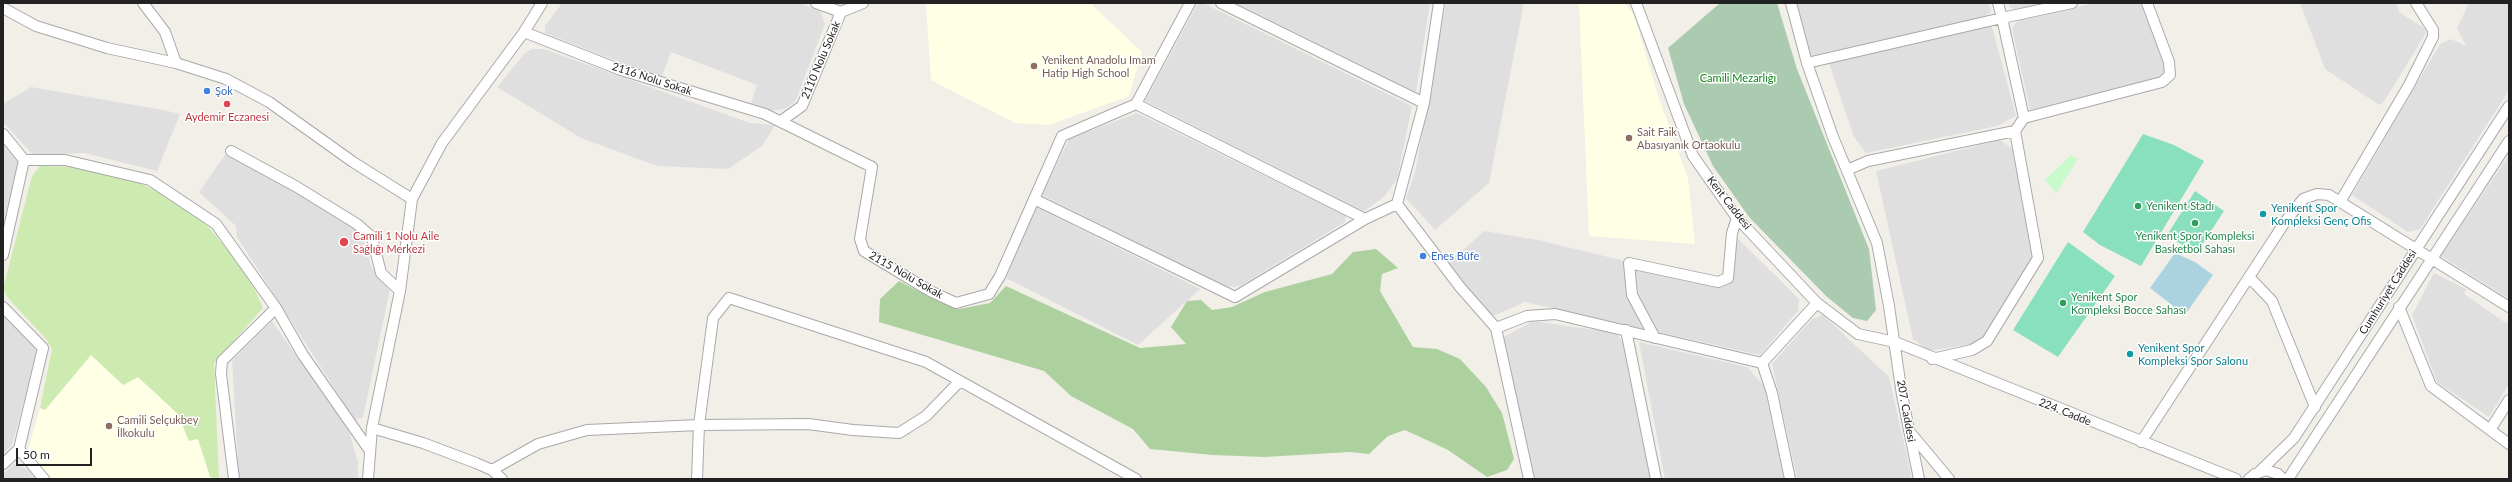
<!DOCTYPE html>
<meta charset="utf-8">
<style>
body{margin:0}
#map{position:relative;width:2512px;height:482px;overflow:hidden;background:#f2efe9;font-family:Lato,sans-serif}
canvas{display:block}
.frame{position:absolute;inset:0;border:4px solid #222;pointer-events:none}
.scale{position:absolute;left:16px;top:448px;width:76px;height:18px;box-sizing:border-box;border:2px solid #222;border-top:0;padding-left:5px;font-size:12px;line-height:14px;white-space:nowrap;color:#222;-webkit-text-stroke:3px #fff;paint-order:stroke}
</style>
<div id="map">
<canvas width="2512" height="482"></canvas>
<div class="frame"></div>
<div class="scale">50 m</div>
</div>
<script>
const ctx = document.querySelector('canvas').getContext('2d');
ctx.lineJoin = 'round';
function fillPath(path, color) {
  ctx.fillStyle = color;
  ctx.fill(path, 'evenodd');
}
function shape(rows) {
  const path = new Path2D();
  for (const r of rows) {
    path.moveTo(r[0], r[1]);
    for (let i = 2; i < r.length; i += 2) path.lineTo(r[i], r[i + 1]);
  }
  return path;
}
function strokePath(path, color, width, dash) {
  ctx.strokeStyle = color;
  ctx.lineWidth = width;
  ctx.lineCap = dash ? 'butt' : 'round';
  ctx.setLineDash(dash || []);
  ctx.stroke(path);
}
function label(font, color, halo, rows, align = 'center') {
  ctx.font = font + ' Lato,sans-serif';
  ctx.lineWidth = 3;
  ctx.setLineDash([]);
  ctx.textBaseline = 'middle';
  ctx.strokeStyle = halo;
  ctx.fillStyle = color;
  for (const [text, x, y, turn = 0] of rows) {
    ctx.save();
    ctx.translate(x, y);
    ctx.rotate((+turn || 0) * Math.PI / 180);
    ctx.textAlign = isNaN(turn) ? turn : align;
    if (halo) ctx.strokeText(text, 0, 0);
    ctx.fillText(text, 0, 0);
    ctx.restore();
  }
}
fillPath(shape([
 [562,3,799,3,820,11,825,24,795,102,784,109,770,111,750,106,757,85,671,52,661,78,545,33,545,26],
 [1198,3,1203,3,1412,106,1397,179,1384,197,1363,212,1145,101],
 [1235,3,1430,3,1416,92],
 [1446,3,1524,3,1489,183,1435,230,1406,198,1415,173],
 [1795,3,1989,3,1991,12,1980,19,1810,56],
 [2009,3,2049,3,2016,10,2010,8],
 [2095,3,2142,3,2167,70,2163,77,2030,110,2012,28,2019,19],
 [2300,3,2396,3,2400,13,2424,28,2426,33,2383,103,2379,105,2325,69],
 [2469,3,2509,3,2509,90,2420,229,2408,232,2352,195,2440,44,2451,39,2466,46,2457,28],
 [1991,23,2016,116,1997,126,1866,153,1854,137,1829,63],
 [532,49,544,49,750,123,775,125,762,146,728,169,657,166,581,138,497,87,525,53],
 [31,87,163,110,180,114,157,171,84,153,33,155,3,122,3,104],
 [1137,113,1346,216,1345,222,1242,285,1233,287,1221,285,1042,195,1069,139],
 [2000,140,2014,150,2034,254,2031,263,1982,338,1972,344,1929,351,1913,339,1876,171],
 [3,143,19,162,3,231],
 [227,152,353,226,365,240,371,267,390,289,363,417,355,420,237,237,236,226,199,192],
 [2509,155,2509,299,2441,256],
 [1036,207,1200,289,1138,345,1006,278],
 [1484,231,1538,240,1666,271,1728,278,1732,233,1799,299,1798,311,1760,355,1525,302,1491,317,1449,263],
 [2434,273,2466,289,2464,294,2506,323,2509,319,2509,384,2489,417,2437,382,2412,315],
 [3,314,36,347,35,360,12,445,3,454],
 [1823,315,1889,377,1912,479,1797,479,1772,364,1812,319],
 [272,321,349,431,358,462,358,479,239,479,232,361],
 [1533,321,1616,333,1622,341,1651,479,1533,479,1502,338],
 [1639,342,1747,367,1764,386,1784,479,1665,479],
 [14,464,29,470,36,479,3,479,3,474]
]), '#e0dfdf');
fillPath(shape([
 [926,3,1090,3,1142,52,1129,96,1049,125,1015,123,931,80],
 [1579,3,1624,3,1634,15,1659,99,1688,178,1695,244,1589,236],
 [91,355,123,385,138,377,178,414,189,441,198,438,212,479,52,479,28,450,40,408,45,410]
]), '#ffffe5');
fillPath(shape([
 [40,166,78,167,133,180,167,196,198,217,211,230,235,259,255,290,263,308,214,363,219,479,210,477,198,439,189,441,178,414,138,377,123,385,91,355,45,410,40,408,52,349,46,339,8,298,3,289,32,176]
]), '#cdebb0');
fillPath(shape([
 [1376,249,1398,268,1382,274,1380,291,1413,347,1437,349,1460,359,1486,387,1502,413,1514,459,1507,470,1487,477,1448,450,1405,430,1388,436,1369,454,1350,452,1264,457,1213,455,1150,449,1133,429,1071,396,1044,371,879,322,880,299,899,281,937,301,959,309,990,303,1006,286,1140,348,1186,344,1171,327,1187,301,1201,300,1212,310,1232,307,1265,292,1332,274,1353,252]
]), '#add19e');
fillPath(shape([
 [1720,3,1777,3,1797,69,1869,249,1876,310,1867,321,1853,318,1826,296,1749,217,1713,166,1684,104,1668,48]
]), '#aacbaf');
fillPath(shape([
 [2071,155,2078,159,2056,193,2045,180]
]), '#c8facc');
fillPath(shape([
 [2143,134,2174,145,2204,161,2141,266,2100,245,2083,232],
 [2195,191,2224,211,2196,254,2167,235],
 [2068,242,2115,276,2058,357,2013,330]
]), '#88e0be');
fillPath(shape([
 [2175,253,2195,262,2213,275,2185,315,2150,288]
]), '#aad3df');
const minor = shape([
 [816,3,841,12],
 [1221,3,1424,103],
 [1439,3,1424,103,1397,204,1460,287,1496,328,1529,479],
 [1636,3,1693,156,1737,218,1817,303,1858,334,1895,342,2236,479],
 [1791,3,1807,63,1833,137,1877,243,1889,306,1902,395,1919,479],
 [3,8,36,26,107,48,176,63,165,32,143,3],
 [524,32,621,70,765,114,872,167,860,239,864,251,930,291,956,303,989,294,1000,276,1062,136,1136,104,1365,219],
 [176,63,226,79,269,102,353,162,412,199],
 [1807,63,2002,18,1998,3],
 [1136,104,1190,3],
 [2024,118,2162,82,2170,75,2169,62,2147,3],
 [781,121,802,106,841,12,863,3],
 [3,134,24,160,3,255],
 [231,151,297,187,357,224,372,237,381,273,400,291],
 [24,160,65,160,150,180,216,224,276,308],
 [1847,170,1868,161,2015,131],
 [1034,199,1235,297,1365,219,1397,204],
 [2340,202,2409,85,2433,37,2433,30,2416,3],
 [2250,278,2272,301,2315,407],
 [3,307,43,348,19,449,44,479],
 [2399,307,2431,386,2509,444],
 [1496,328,1527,316,1555,314,1762,363],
 [1626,330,1656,479],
 [1655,338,1632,295,1629,263,1718,282,1728,278,1732,233,1737,218],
 [1932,359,1972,350,1987,341,2038,258,2015,131,2024,118,2002,18,2072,3],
 [372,428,423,443,476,463,492,470,502,479],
 [2490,430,2509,400],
 [1909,431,1949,479],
 [2141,442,2285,222,2303,199,2317,194,2329,195,2509,307],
 [3,464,19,449],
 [492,470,538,444,587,430,699,425,808,424,853,430,899,433,926,416,960,381],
 [2260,471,2294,438,2509,106],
 [234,479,221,374,222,361,276,308,303,355,370,451],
 [368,479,372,428,400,291,412,199,442,143,524,32,542,3],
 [697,479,699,425,713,318,729,298,926,362,1136,479],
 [1790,479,1772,393,1762,363,1817,303],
 [2249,479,2255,474,2266,470,2278,474,2283,479],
 [2288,479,2509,141]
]);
strokePath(minor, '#a9a9a9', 12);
strokePath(minor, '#fff', 10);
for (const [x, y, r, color] of [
 [1034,66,4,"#8d6e63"],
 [207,91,4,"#3f7fe0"],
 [227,104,4,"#e0444e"],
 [1629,138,4,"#8d6e63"],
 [2138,206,4,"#2e9e5b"],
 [2263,214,4,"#0f9aa8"],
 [2195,223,4,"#2e9e5b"],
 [344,242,5,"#e0444e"],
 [1423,256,4,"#3f7fe0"],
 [2063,303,4,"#2e9e5b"],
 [2130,354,4,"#0f9aa8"],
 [109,426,4,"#8d6e63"]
]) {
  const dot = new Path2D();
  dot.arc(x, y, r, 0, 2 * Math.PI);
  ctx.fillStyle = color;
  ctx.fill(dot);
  strokePath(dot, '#fff', 1.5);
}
label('11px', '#222', '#fff', [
 ["2110 Nolu Sokak",821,60,-67],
 ["2116 Nolu Sokak",652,79,18],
 ["Kent Caddesi",1729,203,52],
 ["2115 Nolu Sokak",906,275,30],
 ["Cumhuriyet Caddesi",2388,292,-58],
 ["207. Caddesi",1906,411,80],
 ["224. Cadde",2065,412,22]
]);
label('11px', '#785e54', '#fff', [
 ["Yenikent Anadolu Imam",1042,60],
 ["Hatip High School",1042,73],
 ["Sait Faik",1637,132],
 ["Abasıyanık Ortaokulu",1637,145],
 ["Camili Selçukbey",117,420],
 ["İlkokulu",117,433]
], 'left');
label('11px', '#0c8416', '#fff', [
 ["Camili Mezarlığı",1738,78]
]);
label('11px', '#366cbe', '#fff', [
 ["Şok",215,91],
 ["Enes Büfe",1431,256]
], 'left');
label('11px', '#be3a42', '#fff', [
 ["Aydemir Eczanesi",227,117],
 ["Camili 1 Nolu Aile",353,236,"left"],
 ["Sağlığı Merkezi",353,249,"left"]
]);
label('11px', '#27864d', '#fff', [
 ["Yenikent Stadı",2146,206],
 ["Yenikent Spor Kompleksi",2195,236,"center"],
 ["Basketbol Sahası",2195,249,"center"],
 ["Yenikent Spor",2071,297],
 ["Kompleksi Bocce Sahası",2071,310]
], 'left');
label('11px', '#0d838f', '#fff', [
 ["Yenikent Spor",2271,208],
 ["Kompleksi Genç Ofis",2271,221],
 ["Yenikent Spor",2138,348],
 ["Kompleksi Spor Salonu",2138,361]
], 'left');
</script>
